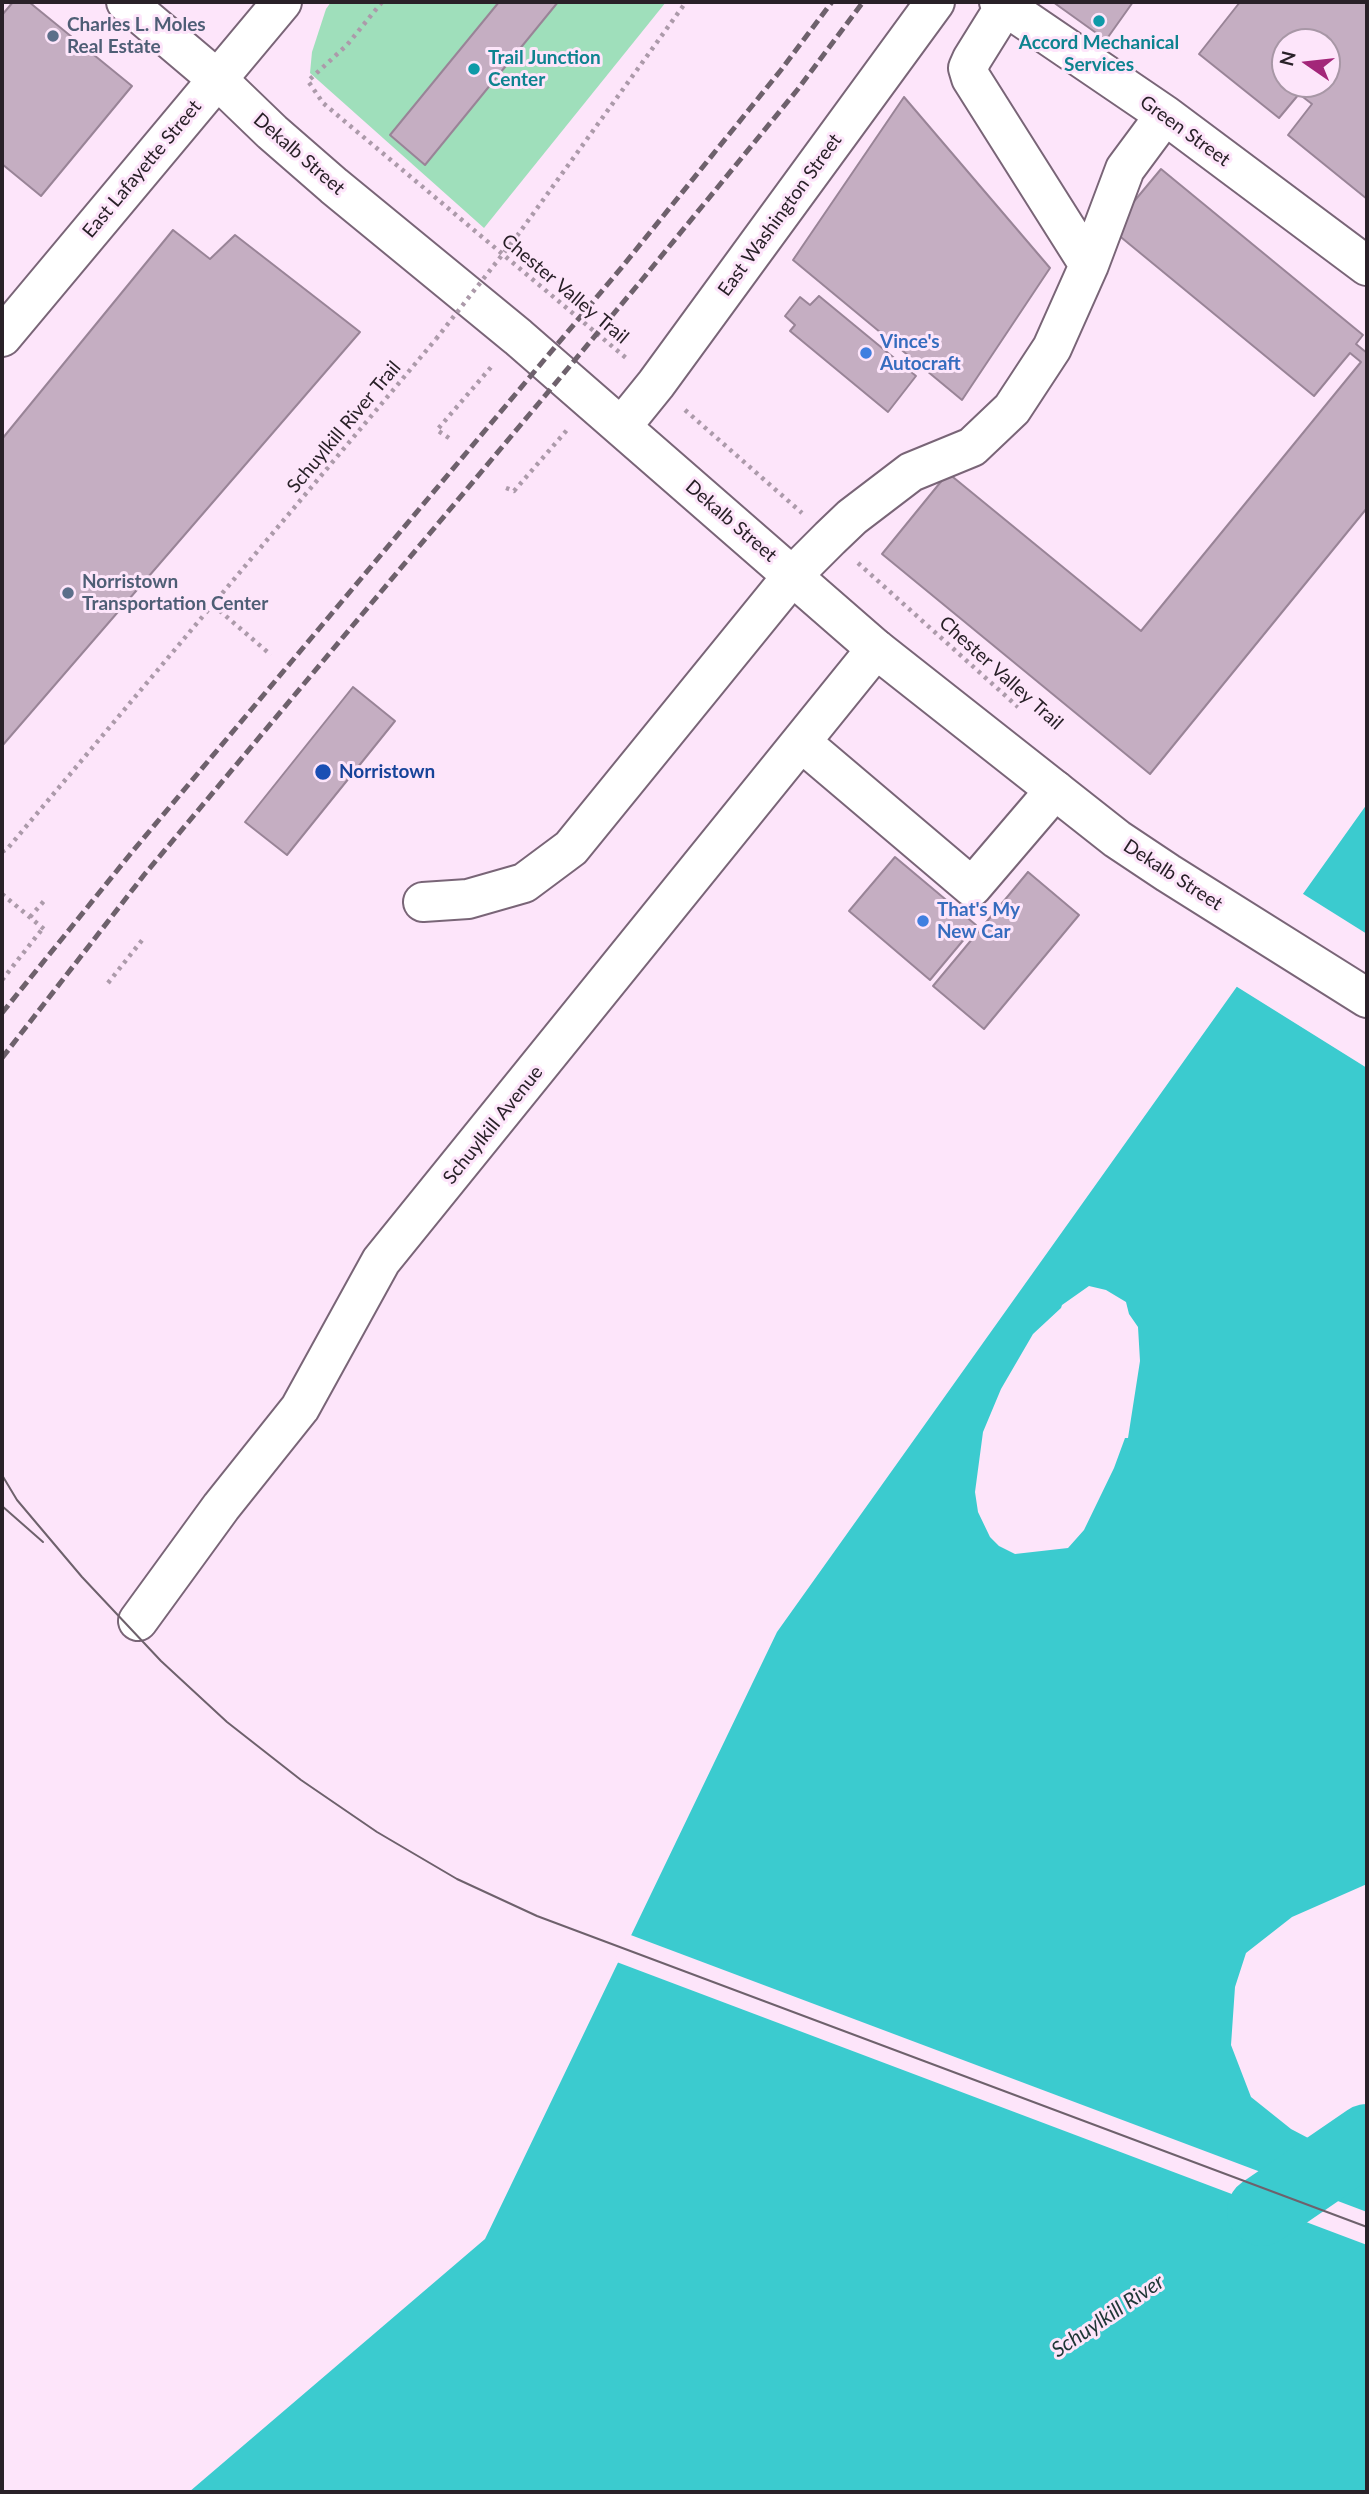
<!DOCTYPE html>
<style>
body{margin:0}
#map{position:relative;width:1369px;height:2494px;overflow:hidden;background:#fde5fa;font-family:Lato,sans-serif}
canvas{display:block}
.frame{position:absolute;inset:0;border:4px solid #292128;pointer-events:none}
.north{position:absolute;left:1271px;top:28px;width:70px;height:70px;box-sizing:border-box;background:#fde5fa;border:2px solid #a897a6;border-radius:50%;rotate:284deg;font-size:19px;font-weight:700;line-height:28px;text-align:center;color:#292128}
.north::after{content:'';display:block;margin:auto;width:24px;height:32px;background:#a32679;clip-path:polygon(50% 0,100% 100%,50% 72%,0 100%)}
</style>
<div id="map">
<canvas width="1369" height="2494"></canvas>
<div class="frame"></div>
<div class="north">N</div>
</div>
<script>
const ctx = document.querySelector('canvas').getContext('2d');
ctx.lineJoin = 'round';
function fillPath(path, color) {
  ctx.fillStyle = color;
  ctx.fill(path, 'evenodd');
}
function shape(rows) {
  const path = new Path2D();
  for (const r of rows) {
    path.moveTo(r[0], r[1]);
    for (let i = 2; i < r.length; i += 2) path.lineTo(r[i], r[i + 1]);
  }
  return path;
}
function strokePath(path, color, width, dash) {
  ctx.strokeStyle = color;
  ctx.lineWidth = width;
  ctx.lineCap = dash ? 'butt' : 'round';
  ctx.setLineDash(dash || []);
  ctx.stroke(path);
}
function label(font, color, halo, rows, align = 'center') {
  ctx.font = font + ' Lato,sans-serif';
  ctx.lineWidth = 6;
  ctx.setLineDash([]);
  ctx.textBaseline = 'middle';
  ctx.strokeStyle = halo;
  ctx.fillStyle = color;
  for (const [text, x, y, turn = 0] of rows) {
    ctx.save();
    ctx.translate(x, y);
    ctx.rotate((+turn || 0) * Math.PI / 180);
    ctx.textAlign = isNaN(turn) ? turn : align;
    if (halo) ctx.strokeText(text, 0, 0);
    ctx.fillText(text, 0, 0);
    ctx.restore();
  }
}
fillPath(shape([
 [331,2,666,2,484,228,310,73,312,52,326,9]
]), '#9fdfbb');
fillPath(shape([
 [1367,804,1367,1884,1292,1917,1246,1953,1235,1987,1231,2045,1251,2097,1291,2129,1367,2169,1367,2492,189,2492,485,2239,777,1632],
 [1089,1286,1106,1290,1126,1302,1129,1314,1138,1327,1140,1361,1128,1438,1125,1438,1114,1468,1084,1530,1068,1548,1015,1554,999,1546,990,1537,978,1512,975,1492,983,1432,1001,1389,1033,1334,1061,1308,1062,1305]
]), '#3bcbcf');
fillPath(shape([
 [1300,892,1367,934,1367,1068,1234,985],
 [628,1934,1367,2212,1367,2245,614,1961]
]), '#fde5fa');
strokePath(shape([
 [1262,2211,1367,2139]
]), '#3bcbcf', 70);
const building = shape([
 [13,2,29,2,132,86,41,196,2,164,2,15,13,2],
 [499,2,558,2,425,165,390,135,499,2],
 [1053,2,1133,2,1106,40,1053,2],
 [1240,2,1367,2,1367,199,1288,135,1312,104,1299,94,1279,118,1199,54,1240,2],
 [1285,42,1327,42,1327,84,1285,84,1285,42],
 [904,97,1050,268,962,400,793,260,904,97],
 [1161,169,1363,335,1356,344,1367,353,1367,508,1150,774,882,554,948,473,1141,631,1361,362,1350,353,1314,396,1111,229,1161,169],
 [173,230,210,259,235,235,360,332,2,746,2,439,173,230],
 [819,296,916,376,888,412,790,331,795,325,785,316,800,297,810,305,819,296],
 [353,687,395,721,287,855,245,822,353,687],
 [895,857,976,925,930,980,849,911,895,857],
 [1028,872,1079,915,984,1029,933,986,1028,872]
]);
fillPath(building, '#c5aec2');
strokePath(building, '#998497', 2);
const minor = shape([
 [999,2,1165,115,1367,266],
 [1005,6,972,59,968,68,971,78,1089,265],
 [2,337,282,2],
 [622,426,656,384,935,2],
 [801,742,972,887,1055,790],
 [423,902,468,899,524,883,571,848,793,575,830,538,852,517,911,472,972,447,1012,409,1052,348,1089,265,1125,169,1165,115],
 [138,1621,221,1507,300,1408,381,1261,876,649]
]);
const highway = shape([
 [126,2,217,79,272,132,334,186,518,337,876,649,1117,839,1168,873,1367,998]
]);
strokePath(minor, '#796577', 42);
strokePath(highway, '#796577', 42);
strokePath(shape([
 [382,2,347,45,308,81,323,103,626,358],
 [517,236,686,2],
 [685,410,802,513],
 [449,438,437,430,492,366],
 [506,488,514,491,567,430],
 [858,563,1018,707],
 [213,605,271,655],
 [2,852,8,848,436,339],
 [2,894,44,929],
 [30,917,44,901],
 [2,980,43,928],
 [108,983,143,939]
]), '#ac9aaa', 4.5, [3.5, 5]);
strokePath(minor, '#fff', 38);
strokePath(highway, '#fff', 38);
strokePath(shape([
 [2,1475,17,1500,82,1577,161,1661,227,1722,301,1780,377,1832,457,1879,537,1916,1367,2227],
 [2,1506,43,1542]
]), '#6e616c', 2);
strokePath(shape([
 [2,1013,132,852,622,267,781,70,832,2],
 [2,1058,144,875,641,281,798,89,863,2]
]), '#6e616c', 5, [10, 5]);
strokePath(shape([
 [436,339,517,236]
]), '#ac9aaa', 4.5, [3.5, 5]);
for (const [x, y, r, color] of [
 [1099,21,7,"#0f9aa8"],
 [53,36,7,"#5c6f8a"],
 [474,69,7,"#0f9aa8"],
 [866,353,7,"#3f7fe0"],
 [68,593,7,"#5c6f8a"],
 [323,772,9,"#1a4fb4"],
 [923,921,7,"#3f7fe0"]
]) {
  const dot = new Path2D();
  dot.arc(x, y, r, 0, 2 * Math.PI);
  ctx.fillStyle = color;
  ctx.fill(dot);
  strokePath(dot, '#fde5fa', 2.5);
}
label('bold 19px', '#4e5e75', '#fde5fa', [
 ["Charles L. Moles",67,25],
 ["Real Estate",67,47],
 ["Norristown",82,582],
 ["Transportation Center",82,604]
], 'left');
label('bold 19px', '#0d838f', '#fde5fa', [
 ["Accord Mechanical",1099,43],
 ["Services",1099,65],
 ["Trail Junction",488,58,"left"],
 ["Center",488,80,"left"]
]);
label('19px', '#292128', '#fde5fa', [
 ["Green Street",1185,131,36],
 ["Dekalb Street",299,154,41],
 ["East Lafayette Street",142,169,-50],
 ["East Washington Street",780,215,-54],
 ["Chester Valley Trail",565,289,40],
 ["Schuylkill River Trail",344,427,-50],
 ["Dekalb Street",731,521,41],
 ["Chester Valley Trail",1001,673,42],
 ["Dekalb Street",1173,875,33],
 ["Schuylkill Avenue",493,1125,-51]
]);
label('bold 19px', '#366cbe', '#fde5fa', [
 ["Vince's",880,342],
 ["Autocraft",880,364],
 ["That's My",937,910],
 ["New Car",937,932]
], 'left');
label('bold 19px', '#164399', '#fde5fa', [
 ["Norristown",339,772]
], 'left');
label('italic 21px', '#1e3636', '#fde5fa', [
 ["Schuylkill River",1108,2316,-34]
]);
</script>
